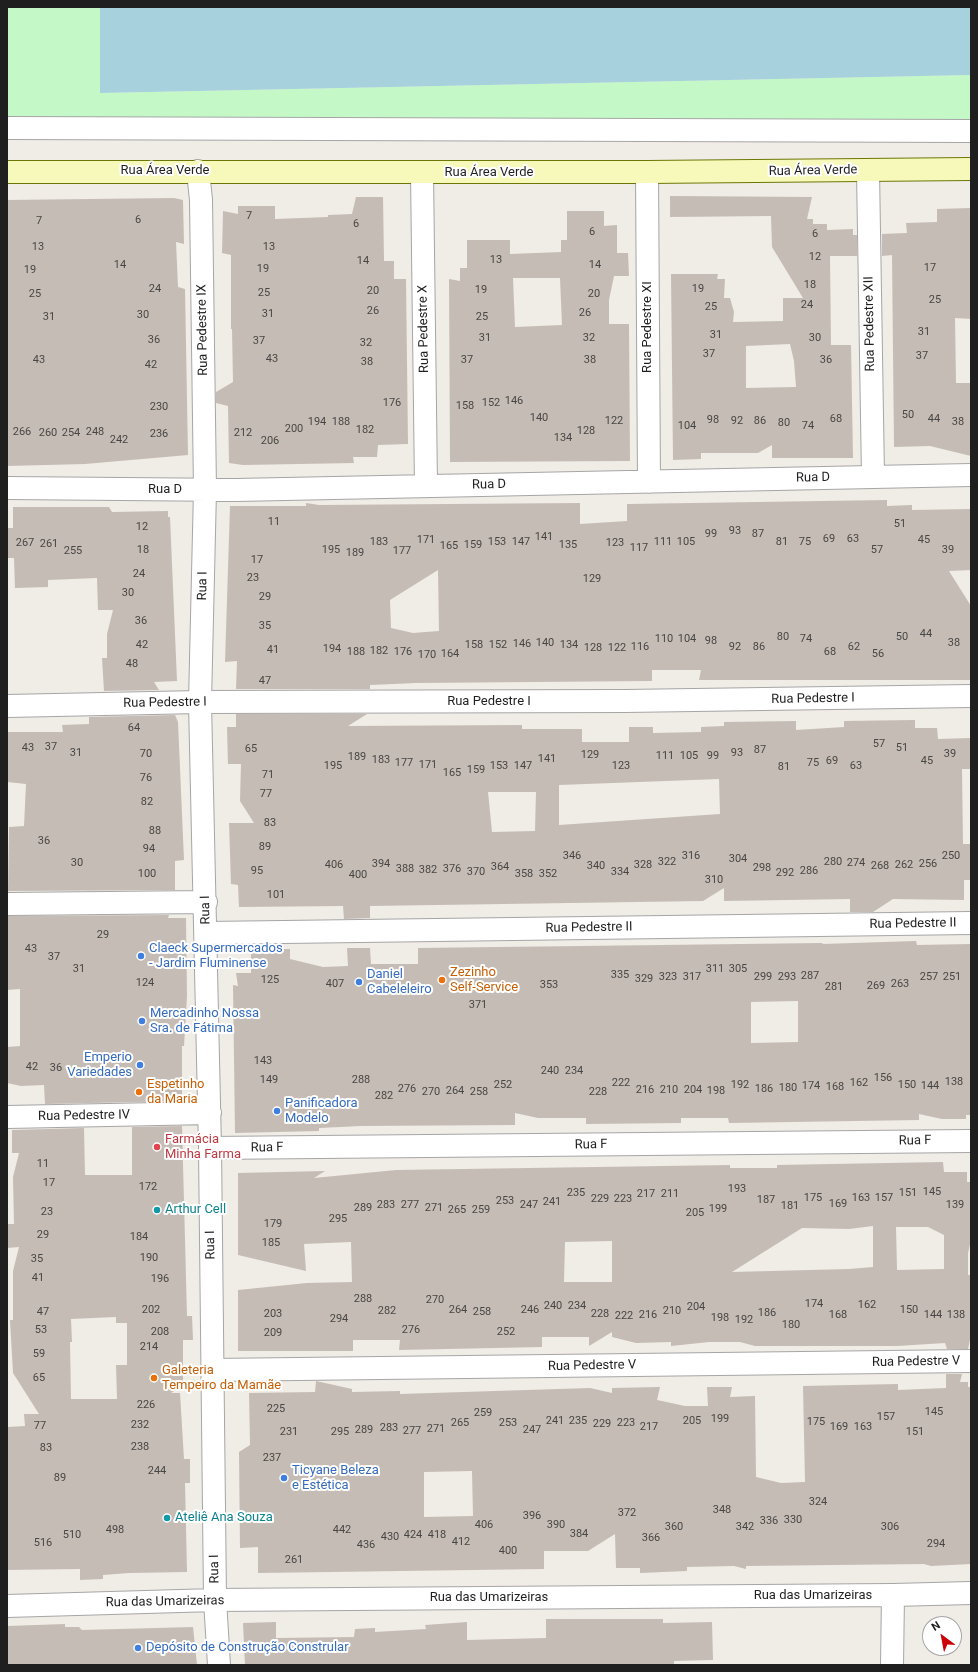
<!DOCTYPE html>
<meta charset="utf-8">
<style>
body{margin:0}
#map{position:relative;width:978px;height:1672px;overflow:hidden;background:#f0ece6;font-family:Roboto,sans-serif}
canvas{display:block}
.frame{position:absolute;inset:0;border:8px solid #1f1f1f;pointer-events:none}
.north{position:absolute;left:922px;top:1616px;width:40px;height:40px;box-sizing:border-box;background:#fff;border:1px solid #a5a5a5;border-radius:50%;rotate:328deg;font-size:11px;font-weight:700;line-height:16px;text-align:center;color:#1f1f1f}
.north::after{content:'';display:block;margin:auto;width:14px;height:18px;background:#cc0208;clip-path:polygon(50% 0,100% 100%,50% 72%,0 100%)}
</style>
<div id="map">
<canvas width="978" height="1672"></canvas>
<div class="frame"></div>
<div class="north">N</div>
</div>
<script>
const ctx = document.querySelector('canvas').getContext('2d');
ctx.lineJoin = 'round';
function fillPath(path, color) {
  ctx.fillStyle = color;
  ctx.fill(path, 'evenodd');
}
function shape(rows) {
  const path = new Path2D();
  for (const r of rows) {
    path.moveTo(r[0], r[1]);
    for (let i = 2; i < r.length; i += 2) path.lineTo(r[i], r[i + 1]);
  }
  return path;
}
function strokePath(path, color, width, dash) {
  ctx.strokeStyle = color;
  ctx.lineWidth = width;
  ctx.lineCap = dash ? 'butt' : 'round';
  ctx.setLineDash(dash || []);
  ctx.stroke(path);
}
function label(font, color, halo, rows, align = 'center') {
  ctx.font = font + ' Roboto,sans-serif';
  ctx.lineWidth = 4;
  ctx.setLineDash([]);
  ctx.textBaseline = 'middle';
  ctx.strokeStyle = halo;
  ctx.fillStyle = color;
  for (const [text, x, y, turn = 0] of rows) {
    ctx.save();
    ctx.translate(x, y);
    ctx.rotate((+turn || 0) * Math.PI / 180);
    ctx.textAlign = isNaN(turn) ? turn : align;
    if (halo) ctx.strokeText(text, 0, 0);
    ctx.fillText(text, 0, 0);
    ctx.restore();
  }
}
fillPath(shape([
 [7,7,100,7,100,93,971,75,971,131,7,128]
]), '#c4f9c7');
fillPath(shape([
 [100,7,971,7,971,75,100,93]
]), '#a7d2dd');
fillPath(shape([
 [670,196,812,197,807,219,813,219,813,224,827,224,827,230,853,229,853,235,857,235,857,256,830,256,831,345,851,345,853,458,772,458,772,445,758,453,701,453,701,459,673,460,671,274,718,274,717,279,725,279,724,298,730,298,734,312,733,322,783,321,783,298,803,298,772,247,771,216,670,217],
 [790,344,794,361,796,387,746,388,746,346],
 [356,197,383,197,384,261,394,261,394,279,406,279,408,444,378,445,377,457,353,457,354,463,243,465,229,463,228,406,216,403,216,392,233,382,232,329,231,329,231,255,222,253,223,211,238,214,238,206,275,206,275,219,328,217,328,215,352,214],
 [174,198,183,200,184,244,176,242,178,287,185,289,188,455,85,464,7,466,7,200],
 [971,208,971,319,955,318,956,383,971,383,971,456,930,446,894,447,892,255,882,256,882,234,907,233,906,223,937,222,937,209],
 [567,211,604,211,604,226,617,225,617,253,628,253,629,276,614,276,609,300,609,324,629,324,630,461,450,462,449,279,460,281,460,268,467,268,467,240,510,240,510,254,561,252,561,240,567,240],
 [513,278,560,278,562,325,515,327],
 [887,500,887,506,912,505,912,510,971,509,971,570,949,571,971,606,971,680,699,680,701,670,652,670,652,681,416,683,370,685,370,689,236,689,237,661,225,662,230,506,306,506,306,503,319,505,580,503,580,524,627,521,627,504],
 [438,570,439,631,413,633,391,628,390,600],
 [13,507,109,507,112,512,168,511,168,517,170,517,177,681,154,682,159,690,104,691,102,658,107,658,107,634,113,610,98,610,97,578,48,580,48,587,15,588,14,558,7,558,7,528,13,528],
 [236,714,367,714,348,726,522,725,522,729,582,729,582,742,629,742,629,727,653,727,653,733,701,732,701,727,724,726,724,722,796,721,796,730,844,727,844,721,915,720,915,728,937,728,938,739,971,738,971,769,962,769,963,844,971,844,971,880,964,880,964,900,893,899,873,912,850,912,850,899,724,901,724,888,703,901,370,906,370,918,344,919,343,906,239,907,238,885,231,884,229,823,254,823,240,801,241,764,228,764,227,727,236,727],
 [719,779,720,814,559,825,559,785],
 [488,792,536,792,535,831,492,832],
 [175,715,178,722,184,860,175,861,175,890,8,891,9,827,24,826,26,784,7,782,7,732,63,732,62,725,89,724,89,717],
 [169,915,168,918,186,918,187,996,184,1046,182,1046,182,1101,45,1104,44,1085,21,1086,7,1083,7,1047,20,1046,20,989,7,990,7,916],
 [916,941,917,945,971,944,971,1115,966,1115,966,1119,942,1119,919,1114,919,1120,729,1123,728,1118,681,1118,681,1123,586,1124,586,1118,538,1118,515,1113,515,1125,361,1126,319,1128,319,1131,235,1133,233,985,238,986,236,973,251,973,251,949,290,949,290,959,323,967,348,966,347,948,370,948,371,964,418,964,418,948,823,943,822,944],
 [798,1001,798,1042,751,1043,751,1002],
 [182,1126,187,1316,192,1316,193,1340,183,1340,183,1385,171,1393,180,1393,184,1459,190,1459,190,1483,185,1483,187,1572,129,1573,103,1575,103,1579,80,1580,80,1569,7,1570,7,1427,25,1426,24,1414,39,1414,13,1373,10,1320,13,1320,13,1271,19,1247,7,1248,7,1224,14,1224,13,1177,19,1153,12,1153,12,1130,84,1128,85,1175,132,1175,132,1127],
 [116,1317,116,1323,127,1323,127,1365,116,1365,117,1399,71,1399,70,1342,72,1342,71,1319],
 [943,1162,944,1172,967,1172,967,1182,971,1182,971,1240,968,1253,968,1275,971,1275,971,1335,968,1349,947,1349,945,1343,897,1346,755,1346,740,1342,709,1342,671,1346,671,1342,636,1343,612,1337,612,1332,589,1346,589,1337,542,1337,542,1347,399,1350,400,1340,353,1340,353,1351,238,1351,238,1290,307,1283,352,1282,351,1242,304,1244,306,1271,238,1255,238,1173,325,1171,314,1178,396,1170,730,1165,730,1168,777,1168,777,1165],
 [873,1226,873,1267,849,1269,732,1272,802,1228,849,1229],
 [896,1227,928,1227,944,1235,944,1269,897,1270],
 [612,1241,612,1282,564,1282,565,1242],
 [946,1374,962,1374,960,1382,968,1382,968,1387,971,1387,971,1564,931,1566,924,1564,746,1566,746,1569,734,1566,687,1567,687,1571,640,1573,640,1568,616,1568,615,1534,588,1551,544,1551,544,1569,258,1573,258,1547,240,1548,239,1452,250,1445,249,1393,315,1392,316,1381,352,1389,352,1392,400,1391,400,1394,590,1388,612,1393,612,1388,660,1387,657,1400,685,1406,708,1406,707,1387,732,1387,730,1397,755,1396,756,1477,781,1483,805,1482,803,1386,898,1384,898,1390,946,1388],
 [472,1471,473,1516,424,1517,424,1472],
 [546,1619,663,1619,663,1623,712,1622,713,1660,674,1661,674,1665,245,1665,243,1623,276,1622,276,1638,354,1637,355,1629,375,1628,375,1632,426,1629,425,1625,467,1622,467,1640,546,1638],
 [65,1624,65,1627,79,1627,82,1630,193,1627,197,1665,7,1665,7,1626]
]), '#c5bcb5');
const street = shape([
 [7,128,971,131],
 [198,171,201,200,205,490,200,702,210,1148,215,1600,219,1665],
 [868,171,873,477],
 [647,172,649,482],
 [422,173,426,486],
 [7,488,236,490,971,475],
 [7,706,200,702,625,701,971,696],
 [7,904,206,902],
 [207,933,971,923],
 [7,1117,210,1113],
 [210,1148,971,1141],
 [213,1370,971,1361],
 [7,1606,215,1600,893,1595,971,1593],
 [892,1665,893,1595]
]);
const secondary = shape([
 [7,172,647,172,971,169]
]);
strokePath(street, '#a6a6a6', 24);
strokePath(secondary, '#6d7706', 24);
strokePath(street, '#fff', 22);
strokePath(secondary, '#f7f9bb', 22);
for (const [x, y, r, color] of [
 [141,956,4,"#3f7fe0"],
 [442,980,4,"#e8710a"],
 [359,982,4,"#3f7fe0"],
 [142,1021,4,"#3f7fe0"],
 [140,1065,4,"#3f7fe0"],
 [139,1092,4,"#e8710a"],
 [277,1111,4,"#3f7fe0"],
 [157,1147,4,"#e0444e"],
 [157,1210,4,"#0f9aa8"],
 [154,1378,4,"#e8710a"],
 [284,1478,4,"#3f7fe0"],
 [167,1518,4,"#0f9aa8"],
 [138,1648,4,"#3f7fe0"]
]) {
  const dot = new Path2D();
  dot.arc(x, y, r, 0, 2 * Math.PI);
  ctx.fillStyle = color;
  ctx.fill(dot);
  strokePath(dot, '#fff', 1.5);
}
label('11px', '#484644', null, [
 ["7",249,216],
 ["6",138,220],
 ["7",39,221],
 ["6",356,224],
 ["6",592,232],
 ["6",815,234],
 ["13",38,247],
 ["13",269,247],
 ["12",815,257],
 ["13",496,260],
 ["14",363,261],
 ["14",120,265],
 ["14",595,265],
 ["17",930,268],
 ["19",263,269],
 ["19",30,270],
 ["18",810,285],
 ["24",155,289],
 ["19",698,289],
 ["19",481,290],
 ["20",373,291],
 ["25",264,293],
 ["25",35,294],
 ["20",594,294],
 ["25",935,300],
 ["24",807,305],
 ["25",711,307],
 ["26",373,311],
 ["26",585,313],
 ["31",268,314],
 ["30",143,315],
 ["31",49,317],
 ["25",482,317],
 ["31",924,332],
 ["31",716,335],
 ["31",485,338],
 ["32",589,338],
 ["30",815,338],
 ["36",154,340],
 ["37",259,341],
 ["32",366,343],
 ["37",709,354],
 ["37",922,356],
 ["43",272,359],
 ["43",39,360],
 ["37",467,360],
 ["38",590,360],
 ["36",826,360],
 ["38",367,362],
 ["42",151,365],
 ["146",514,401],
 ["176",392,403],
 ["152",491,403],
 ["158",465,406],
 ["230",159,407],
 ["50",908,415],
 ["140",539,418],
 ["68",836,419],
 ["44",934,419],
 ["98",713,420],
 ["122",614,421],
 ["92",737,421],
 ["86",760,421],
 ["194",317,422],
 ["188",341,422],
 ["38",958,422],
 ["80",784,423],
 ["104",687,426],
 ["74",808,426],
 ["200",294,429],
 ["182",365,430],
 ["128",586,431],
 ["266",22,432],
 ["248",95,432],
 ["260",48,433],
 ["254",71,433],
 ["212",243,433],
 ["236",159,434],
 ["134",563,438],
 ["242",119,440],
 ["206",270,441],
 ["11",274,522],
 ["51",900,524],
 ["12",142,527],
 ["93",735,531],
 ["99",711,534],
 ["87",758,534],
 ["141",544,537],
 ["69",829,539],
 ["63",853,539],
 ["171",426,540],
 ["45",924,540],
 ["183",379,542],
 ["153",497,542],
 ["147",521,542],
 ["111",663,542],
 ["105",686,542],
 ["81",782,542],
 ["75",805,542],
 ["267",25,543],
 ["123",615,543],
 ["261",49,544],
 ["159",473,545],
 ["135",568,545],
 ["165",449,546],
 ["117",639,548],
 ["18",143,550],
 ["195",331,550],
 ["57",877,550],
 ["39",948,550],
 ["255",73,551],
 ["177",402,551],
 ["189",355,553],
 ["17",257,560],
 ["24",139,574],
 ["23",253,578],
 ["129",592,579],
 ["30",128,593],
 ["29",265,597],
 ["36",141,621],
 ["35",265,626],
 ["44",926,634],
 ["80",783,637],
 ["50",902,637],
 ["110",664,639],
 ["104",687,639],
 ["74",806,639],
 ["98",711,641],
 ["140",545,643],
 ["38",954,643],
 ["146",522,644],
 ["42",142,645],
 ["158",474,645],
 ["152",498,645],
 ["134",569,645],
 ["116",640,647],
 ["92",735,647],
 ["86",759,647],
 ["62",854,647],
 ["128",593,648],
 ["122",617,648],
 ["194",332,649],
 ["41",273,650],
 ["182",379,651],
 ["188",356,652],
 ["176",403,652],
 ["68",830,652],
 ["164",450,654],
 ["56",878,654],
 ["170",427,655],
 ["48",132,664],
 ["47",265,681],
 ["64",134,728],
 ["57",879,744],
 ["37",51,747],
 ["43",28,748],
 ["51",902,748],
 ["65",251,749],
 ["87",760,750],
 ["31",76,753],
 ["93",737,753],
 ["70",146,754],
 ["39",950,754],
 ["129",590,755],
 ["111",665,756],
 ["105",689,756],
 ["99",713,756],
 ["189",357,757],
 ["141",547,759],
 ["183",381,760],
 ["69",832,761],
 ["45",927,761],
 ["177",404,763],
 ["75",813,763],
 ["171",428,765],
 ["195",333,766],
 ["153",499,766],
 ["147",523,766],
 ["123",621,766],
 ["63",856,766],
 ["81",784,767],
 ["159",476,770],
 ["165",452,773],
 ["71",268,775],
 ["76",146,778],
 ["77",266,794],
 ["82",147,802],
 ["83",270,823],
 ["88",155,831],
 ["36",44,841],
 ["89",265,847],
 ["94",149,849],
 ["346",572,856],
 ["316",691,856],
 ["250",951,856],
 ["304",738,859],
 ["322",667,862],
 ["280",833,862],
 ["30",77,863],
 ["274",856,863],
 ["394",381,864],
 ["256",928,864],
 ["406",334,865],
 ["328",643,865],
 ["262",904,865],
 ["340",596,866],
 ["268",880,866],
 ["364",500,867],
 ["298",762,868],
 ["388",405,869],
 ["376",452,869],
 ["382",428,870],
 ["95",257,871],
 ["286",809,871],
 ["370",476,872],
 ["334",620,872],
 ["292",785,873],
 ["100",147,874],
 ["358",524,874],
 ["352",548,874],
 ["400",358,875],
 ["310",714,880],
 ["101",276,895],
 ["29",103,935],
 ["43",31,949],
 ["37",54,957],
 ["31",79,969],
 ["311",715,969],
 ["305",738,969],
 ["335",620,975],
 ["287",810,976],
 ["323",668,977],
 ["317",692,977],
 ["299",763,977],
 ["293",787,977],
 ["257",929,977],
 ["251",952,977],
 ["329",644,979],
 ["125",270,980],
 ["124",145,983],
 ["407",335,984],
 ["263",900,984],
 ["353",549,985],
 ["269",876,986],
 ["281",834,987],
 ["371",478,1005],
 ["143",263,1061],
 ["42",32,1067],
 ["36",56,1068],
 ["240",550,1071],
 ["234",574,1071],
 ["156",883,1078],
 ["149",269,1080],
 ["288",361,1080],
 ["138",954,1082],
 ["222",621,1083],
 ["162",859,1083],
 ["252",503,1085],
 ["192",740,1085],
 ["150",907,1085],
 ["174",811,1086],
 ["144",930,1086],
 ["168",835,1087],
 ["180",788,1088],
 ["276",407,1089],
 ["186",764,1089],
 ["216",645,1090],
 ["210",669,1090],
 ["204",693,1090],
 ["264",455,1091],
 ["198",716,1091],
 ["270",431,1092],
 ["258",479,1092],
 ["228",598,1092],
 ["282",384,1096],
 ["11",43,1164],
 ["17",49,1183],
 ["172",148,1187],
 ["193",737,1189],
 ["145",932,1192],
 ["235",576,1193],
 ["151",908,1193],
 ["217",646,1194],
 ["211",670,1194],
 ["175",813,1198],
 ["163",861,1198],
 ["157",884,1198],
 ["229",600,1199],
 ["223",623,1199],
 ["187",766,1200],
 ["253",505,1201],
 ["241",552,1202],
 ["169",838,1204],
 ["283",386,1205],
 ["277",410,1205],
 ["247",529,1205],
 ["139",955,1205],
 ["181",790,1206],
 ["289",363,1208],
 ["271",434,1208],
 ["199",718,1209],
 ["265",457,1210],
 ["259",481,1210],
 ["23",47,1212],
 ["205",695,1213],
 ["295",338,1219],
 ["179",273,1224],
 ["29",43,1235],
 ["184",139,1237],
 ["185",271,1243],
 ["190",149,1258],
 ["35",37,1259],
 ["41",38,1278],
 ["196",160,1279],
 ["288",363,1299],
 ["270",435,1300],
 ["174",814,1304],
 ["162",867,1305],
 ["240",553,1306],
 ["234",577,1306],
 ["204",696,1307],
 ["202",151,1310],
 ["264",458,1310],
 ["246",530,1310],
 ["150",909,1310],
 ["282",387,1311],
 ["210",672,1311],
 ["47",43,1312],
 ["258",482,1312],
 ["186",767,1313],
 ["203",273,1314],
 ["228",600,1314],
 ["216",648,1315],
 ["168",838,1315],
 ["144",933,1315],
 ["138",956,1315],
 ["222",624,1316],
 ["198",720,1318],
 ["294",339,1319],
 ["192",744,1320],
 ["180",791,1325],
 ["53",41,1330],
 ["276",411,1330],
 ["208",160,1332],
 ["252",506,1332],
 ["209",273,1333],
 ["214",149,1347],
 ["59",39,1354],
 ["65",39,1378],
 ["226",146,1405],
 ["225",276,1409],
 ["145",934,1412],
 ["259",483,1413],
 ["157",886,1417],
 ["199",720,1419],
 ["241",555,1421],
 ["235",578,1421],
 ["205",692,1421],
 ["175",816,1422],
 ["265",460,1423],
 ["253",508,1423],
 ["223",626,1423],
 ["229",602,1424],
 ["232",140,1425],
 ["77",40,1426],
 ["217",649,1427],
 ["169",839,1427],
 ["163",863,1427],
 ["283",389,1428],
 ["271",436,1429],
 ["289",364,1430],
 ["247",532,1430],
 ["277",412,1431],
 ["231",289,1432],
 ["295",340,1432],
 ["151",915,1432],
 ["238",140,1447],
 ["83",46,1448],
 ["237",272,1458],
 ["244",157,1471],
 ["89",60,1478],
 ["324",818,1502],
 ["348",722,1510],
 ["372",627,1513],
 ["396",532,1516],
 ["330",793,1520],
 ["336",769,1521],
 ["406",484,1525],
 ["390",556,1525],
 ["360",674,1527],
 ["342",745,1527],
 ["306",890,1527],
 ["498",115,1530],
 ["442",342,1530],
 ["384",579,1534],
 ["510",72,1535],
 ["424",413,1535],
 ["418",437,1535],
 ["430",390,1537],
 ["366",651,1538],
 ["412",461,1542],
 ["516",43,1543],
 ["294",936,1544],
 ["436",366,1545],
 ["400",508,1551],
 ["261",294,1560]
]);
label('13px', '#1f1f1f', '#fff', [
 ["Rua Área Verde",165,171],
 ["Rua Área Verde",813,171,-1],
 ["Rua Área Verde",489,173],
 ["Rua Pedestre XII",870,324,-91],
 ["Rua Pedestre XI",648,327,-90],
 ["Rua Pedestre X",424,329,-91],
 ["Rua Pedestre IX",203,330,-91],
 ["Rua D",813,478,-1],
 ["Rua D",489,485,-1],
 ["Rua D",165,490],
 ["Rua I",203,586,-89],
 ["Rua Pedestre I",813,699,-1],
 ["Rua Pedestre I",489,702],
 ["Rua Pedestre I",165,703,-1],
 ["Rua I",206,910,-91],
 ["Rua Pedestre II",913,924,-1],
 ["Rua Pedestre II",589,928,-1],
 ["Rua Pedestre IV",84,1116,-1],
 ["Rua F",915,1141,-1],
 ["Rua F",591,1145,-1],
 ["Rua F",267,1148,-1],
 ["Rua I",211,1245,-91],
 ["Rua Pedestre V",916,1362,-1],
 ["Rua Pedestre V",592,1366,-1],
 ["Rua I",215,1569,-91],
 ["Rua das Umarizeiras",813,1596],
 ["Rua das Umarizeiras",489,1598],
 ["Rua das Umarizeiras",165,1602,-1]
]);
label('13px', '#366cbe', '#fff', [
 ["Claeck Supermercados",149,949],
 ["- Jardim Fluminense",149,964],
 ["Daniel",367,975],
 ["Cabeleleiro",367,990],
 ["Mercadinho Nossa",150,1014],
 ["Sra. de Fátima",150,1029],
 ["Emperio",132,1058,"right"],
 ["Variedades",132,1073,"right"],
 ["Panificadora",285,1104],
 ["Modelo",285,1119],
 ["Ticyane Beleza",292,1471],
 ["e Estética",292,1486],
 ["Depósito de Construção Constrular",146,1648]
], 'left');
label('13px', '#c56008', '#fff', [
 ["Zezinho",450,973],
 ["Self-Service",450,988],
 ["Espetinho",147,1085],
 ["da Maria",147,1100],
 ["Galeteria",162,1371],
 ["Tempeiro da Mamãe",162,1386]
], 'left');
label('13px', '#be3a42', '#fff', [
 ["Farmácia",165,1140],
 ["Minha Farma",165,1155]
], 'left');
label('13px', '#0d838f', '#fff', [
 ["Arthur Cell",165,1210],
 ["Ateliê Ana Souza",175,1518]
], 'left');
</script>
